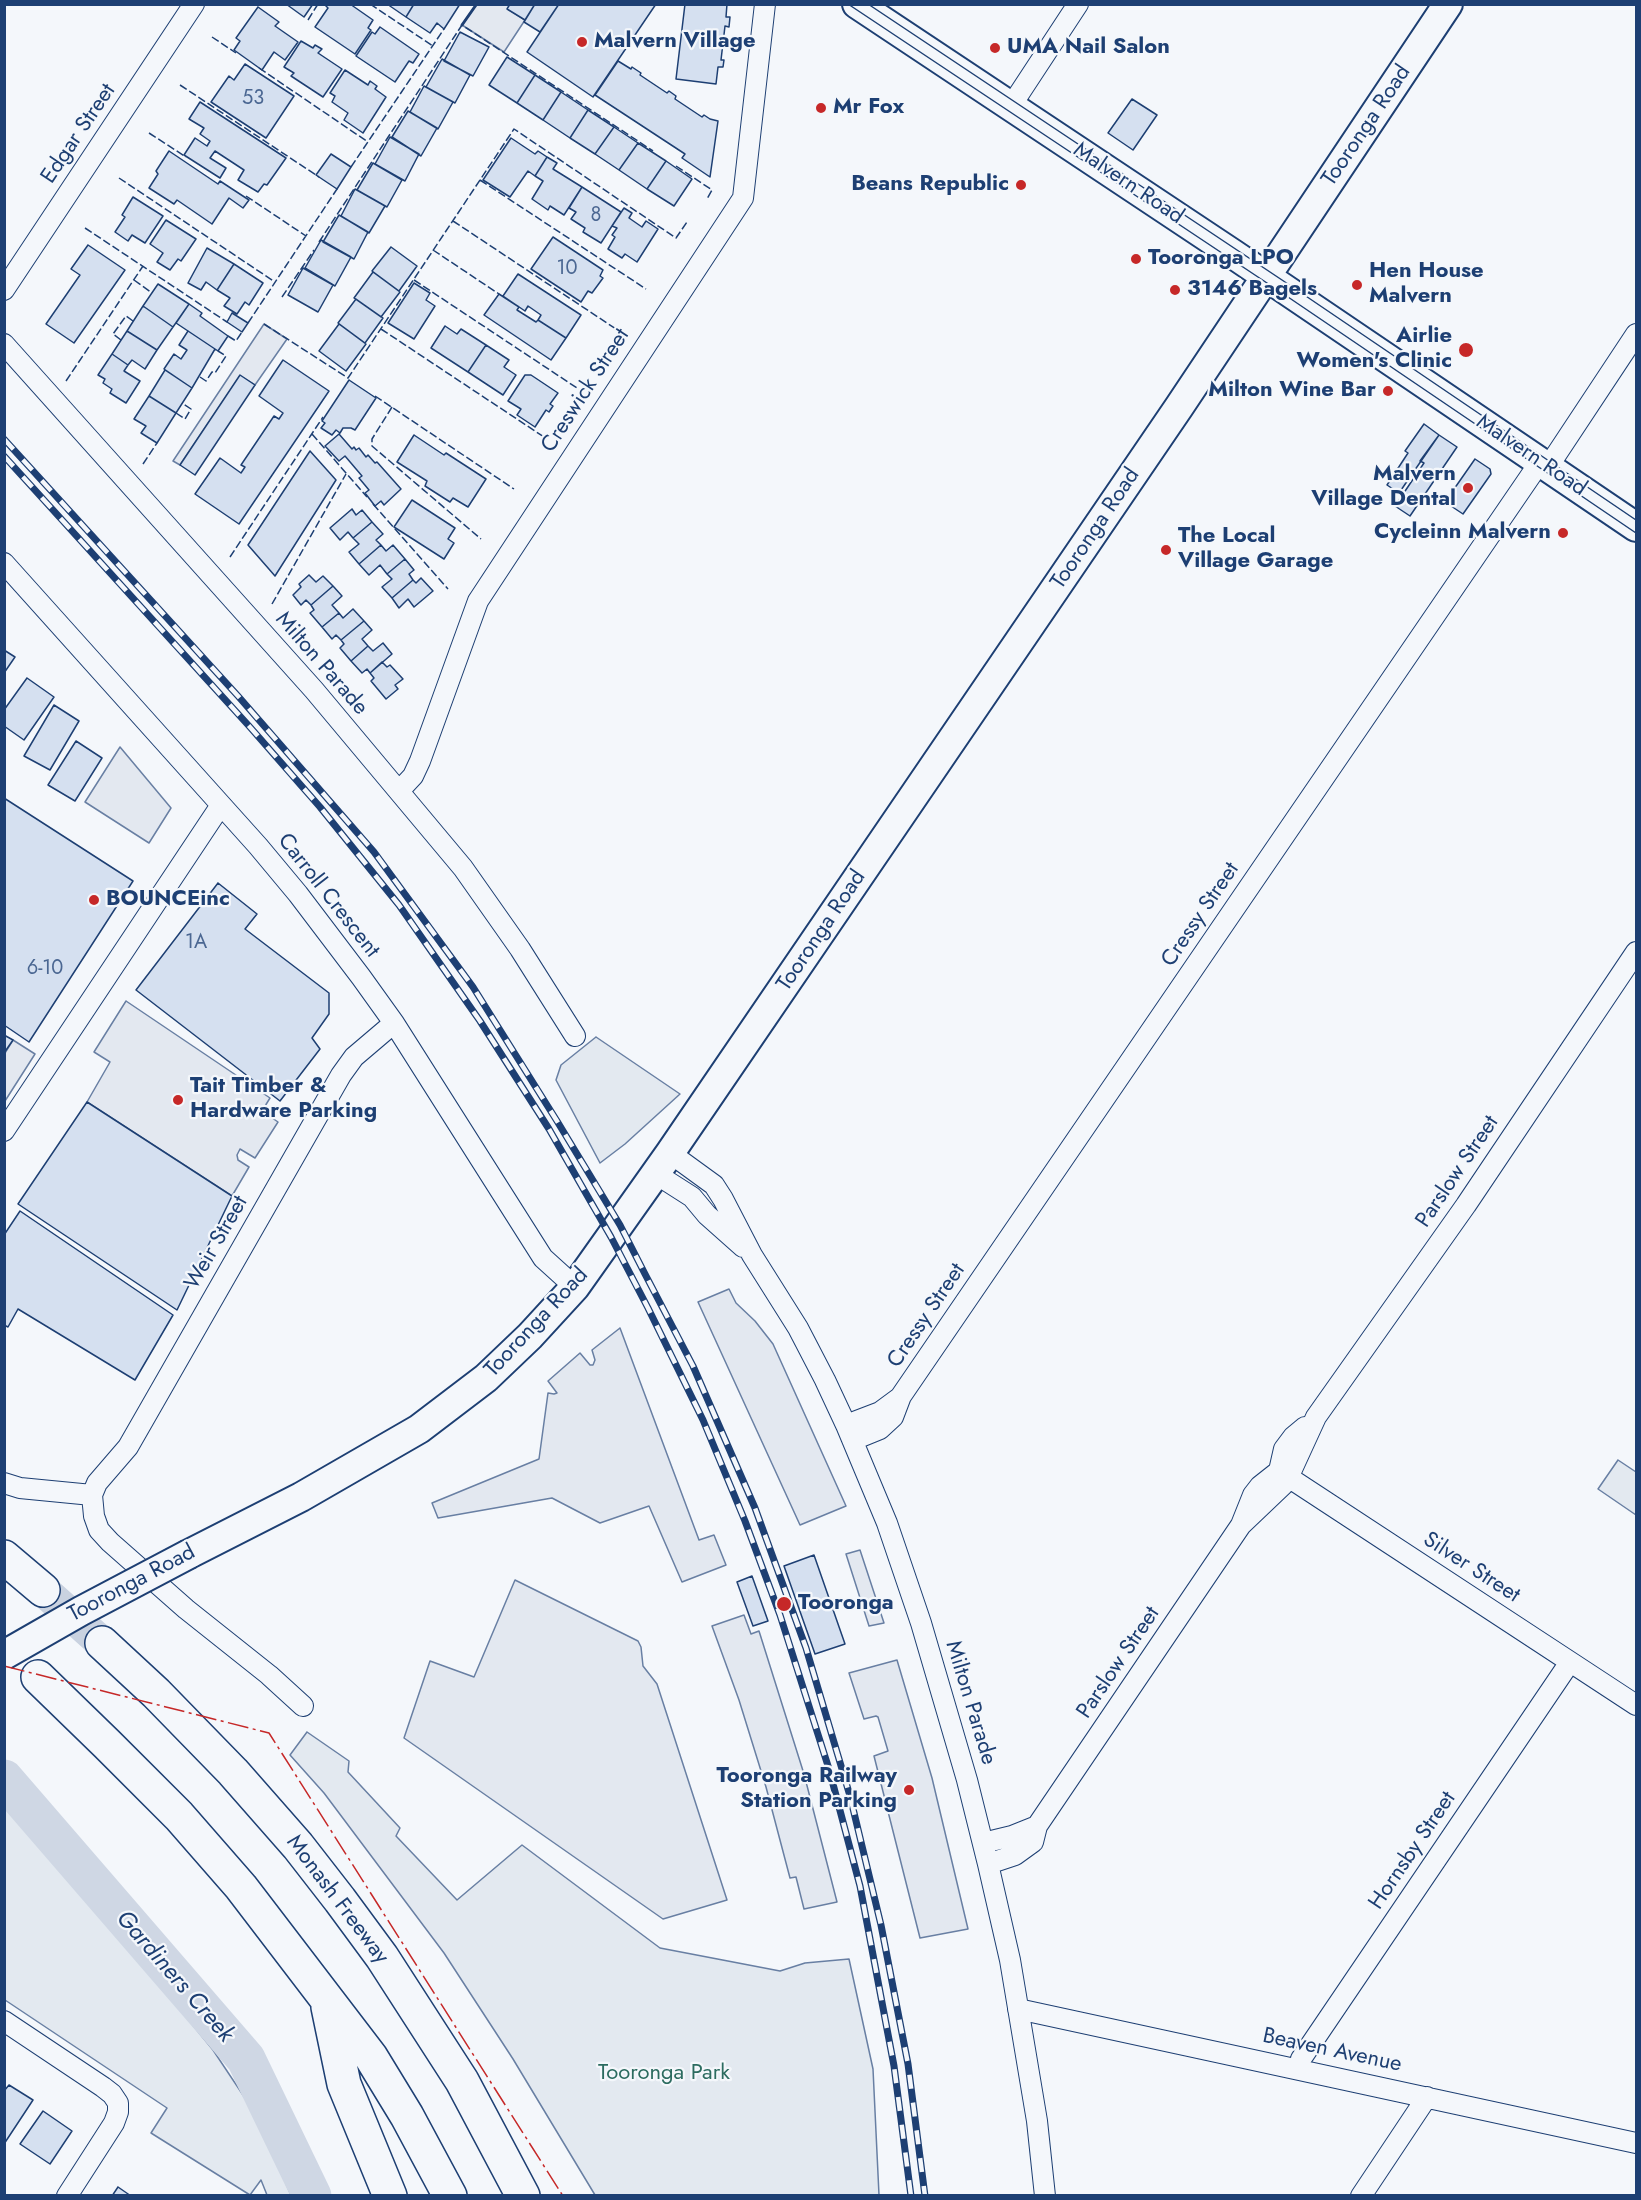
<!DOCTYPE html>
<style>
body{margin:0}
#map{position:relative;width:1641px;height:2200px;overflow:hidden;background:#f4f7fb;font-family:Jost,sans-serif}
canvas{display:block}
.frame{position:absolute;inset:0;border:6px solid #1d3f73;pointer-events:none}
</style>
<div id="map">
<canvas width="1641" height="2200"></canvas>
<div class="frame"></div>
</div>
<script>
const ctx = document.querySelector('canvas').getContext('2d');
ctx.lineJoin = 'round';
function fillPath(path, color) {
  ctx.fillStyle = color;
  ctx.fill(path, 'evenodd');
}
function shape(rows) {
  const path = new Path2D();
  for (const r of rows) {
    path.moveTo(r[0], r[1]);
    for (let i = 2; i < r.length; i += 2) path.lineTo(r[i], r[i + 1]);
  }
  return path;
}
function strokePath(path, color, width, dash) {
  ctx.strokeStyle = color;
  ctx.lineWidth = width;
  ctx.lineCap = dash ? 'butt' : 'round';
  ctx.setLineDash(dash || []);
  ctx.stroke(path);
}
function label(font, color, halo, rows, align = 'center') {
  ctx.font = font + ' Jost,sans-serif';
  ctx.lineWidth = 4.5;
  ctx.setLineDash([]);
  ctx.textBaseline = 'middle';
  ctx.strokeStyle = halo;
  ctx.fillStyle = color;
  for (const [text, x, y, turn = 0] of rows) {
    ctx.save();
    ctx.translate(x, y);
    ctx.rotate((+turn || 0) * Math.PI / 180);
    ctx.textAlign = isNaN(turn) ? turn : align;
    if (halo) ctx.strokeText(text, 0, 0);
    ctx.fillText(text, 0, 0);
    ctx.restore();
  }
}
const green = shape([
 [596,1037,680,1094,625,1144,600,1163,556,1080,561,1065,596,1037],
 [1618,1460,1636,1472,1636,1515,1598,1489,1618,1460],
 [307,1732,349,1761,348,1772,400,1828,396,1836,457,1900,522,1845,660,1948,780,1971,805,1963,849,1959,873,2069,879,2195,595,2195,513,2059,444,1953,324,1793,290,1755,307,1732],
 [4,1803,140,1960,213,2050,255,2113,291,2195,267,2195,261,2180,250,2195,151,2133,167,2108,5,2000,4,1803]
]);
fillPath(green, '#e3e9f0');
strokePath(green, '#687fa3', 1.5);
const parking = shape([
 [476,5,510,5,508,9,525,20,504,52,462,25,476,5],
 [264,324,287,339,255,385,240,376,180,465,173,461,264,324],
 [120,747,171,808,149,843,85,802,120,747],
 [126,1001,270,1098,262,1111,278,1122,255,1158,240,1149,237,1155,238,1160,249,1167,232,1196,87,1102,110,1062,94,1052,126,1001],
 [13,1040,35,1054,5,1101,5,1053,13,1040],
 [729,1289,736,1303,755,1321,773,1344,846,1506,800,1525,698,1302,729,1289],
 [620,1328,699,1540,714,1535,726,1565,682,1582,649,1506,600,1523,552,1498,438,1518,432,1503,539,1459,548,1393,554,1394,557,1393,548,1381,580,1353,590,1365,593,1365,595,1360,592,1350,620,1328],
 [860,1550,884,1623,869,1626,846,1554,860,1550],
 [515,1580,638,1641,641,1647,643,1666,657,1684,727,1900,663,1919,404,1738,430,1661,474,1677,515,1580],
 [744,1615,751,1634,759,1631,804,1774,837,1902,804,1909,796,1877,790,1878,766,1787,739,1700,712,1626,744,1615],
 [897,1660,932,1778,968,1929,920,1938,874,1756,888,1751,878,1717,876,1716,864,1719,849,1673,897,1660]
]);
fillPath(parking, '#e3e8f0');
strokePath(parking, '#687fa3', 1.5);
strokePath(shape([
 [4,1779,246,2059,312,2196]
]), '#cfd7e4', 39);
const building = shape([
 [286,4,313,4,304,17,286,4],
 [350,4,373,20,368,28,371,30,355,54,315,27,328,8,324,4,350,4],
 [387,4,414,4,406,17,387,4],
 [414,4,460,4,444,29,437,23,430,33,406,17,414,4],
 [510,4,535,4,525,20,507,9,510,4],
 [535,4,559,4,540,32,524,22,535,4],
 [559,4,656,4,593,97,527,52,559,4],
 [685,4,727,4,726,17,730,17,729,27,725,26,721,60,724,60,723,67,718,67,716,84,676,79,685,4],
 [258,7,279,22,275,26,298,42,285,60,274,52,262,70,234,50,240,41,236,38,258,7],
 [380,27,419,54,413,63,409,61,395,82,356,56,372,32,375,34,380,27],
 [460,32,489,47,473,76,444,61,460,32],
 [301,41,313,48,315,45,322,49,318,53,342,69,323,97,291,76,294,73,284,67,301,41],
 [507,57,535,75,517,103,489,85,507,57],
 [442,59,470,75,455,103,426,87,442,59],
 [618,61,631,69,632,67,641,73,640,75,667,93,669,91,676,96,675,99,702,117,704,115,710,119,718,121,710,177,682,158,685,154,595,95,618,61],
 [245,64,294,96,266,138,211,102,229,76,234,80,245,64],
 [345,70,368,85,370,81,377,86,375,89,386,97,363,133,344,120,348,113,332,102,335,96,330,93,345,70],
 [535,75,561,92,543,120,517,103,535,75],
 [424,86,453,102,438,129,410,112,424,86],
 [561,92,588,110,570,138,543,120,561,92],
 [1132,99,1157,115,1133,150,1108,133,1132,99],
 [200,102,286,158,267,185,264,184,258,192,238,180,244,170,215,151,210,158,226,168,220,178,184,155,195,138,207,146,210,141,200,134,204,128,189,119,200,102],
 [588,110,614,127,595,154,570,138,588,110],
 [408,111,437,128,421,156,392,137,408,111],
 [614,127,638,143,619,170,595,154,614,127],
 [390,137,419,154,405,181,375,164,390,137],
 [511,138,535,154,538,151,547,157,535,176,528,171,510,197,483,180,511,138],
 [638,143,666,161,647,189,619,170,638,143],
 [169,151,218,184,220,181,249,200,243,208,229,198,212,224,177,200,174,204,149,188,158,174,156,171,169,151],
 [331,154,351,167,337,189,316,175,331,154],
 [547,157,557,163,553,169,582,187,564,215,550,206,548,210,532,199,543,181,535,176,547,157],
 [666,161,692,179,674,206,647,189,666,161],
 [373,163,402,180,387,207,357,190,373,163],
 [582,187,621,212,601,243,583,232,585,228,571,219,576,212,569,208,582,187],
 [355,189,385,206,369,233,341,216,355,189],
 [133,197,163,216,145,243,132,235,128,241,115,232,125,217,122,215,133,197],
 [624,208,632,213,629,218,642,227,646,221,658,229,637,262,625,254,622,258,608,249,615,237,612,235,617,228,612,226,624,208],
 [339,215,368,232,354,259,323,242,339,215],
 [166,220,196,239,181,261,178,259,170,270,157,262,163,253,150,244,166,220],
 [553,237,603,270,600,276,603,278,592,293,588,291,581,302,531,269,553,237],
 [321,240,351,257,335,286,305,268,321,240],
 [88,245,125,270,74,343,46,324,80,275,71,269,88,245],
 [391,247,417,266,399,291,372,271,391,247],
 [207,248,234,264,217,290,206,282,201,290,188,283,207,248],
 [234,264,263,283,249,305,245,302,237,314,224,306,230,298,217,290,234,264],
 [303,268,333,285,318,312,288,295,303,268],
 [373,272,400,292,381,317,354,298,373,272],
 [518,274,581,315,566,338,538,320,541,315,528,306,525,311,503,296,518,274],
 [414,283,430,293,426,300,435,306,414,339,388,323,414,283],
 [158,284,189,304,173,327,143,306,158,284],
 [499,294,519,307,517,310,536,322,538,320,566,338,551,360,484,315,499,294],
 [356,299,383,318,365,343,338,323,356,299],
 [189,304,202,313,200,316,228,336,218,351,176,323,189,304],
 [143,306,173,327,157,350,127,331,143,306],
 [232,313,248,323,242,332,227,322,232,313],
 [339,324,366,344,346,371,319,351,339,324],
 [445,326,457,334,461,329,486,345,468,372,431,348,445,326],
 [127,331,157,350,145,369,132,360,128,365,112,354,127,331],
 [188,331,215,349,192,388,164,369,174,354,181,359,187,350,179,345,188,331],
 [486,345,509,360,504,367,516,375,503,395,468,372,486,345],
 [112,354,128,365,124,371,140,381,126,403,110,393,112,389,103,383,105,379,98,375,112,354],
 [283,360,329,391,239,524,195,494,220,458,241,473,245,467,241,465,274,416,279,419,283,413,259,396,283,360],
 [165,370,192,388,176,413,149,396,165,370],
 [240,375,255,385,195,475,180,465,240,375],
 [525,375,531,375,558,393,550,404,553,406,549,412,546,410,535,427,517,415,521,409,508,401,525,375],
 [349,380,376,398,355,430,351,428,343,428,340,433,336,430,332,435,321,428,325,423,322,421,349,380],
 [149,396,176,413,157,443,141,433,146,426,134,419,149,396],
 [1424,424,1439,435,1399,493,1387,485,1408,453,1405,451,1424,424],
 [339,434,352,449,354,447,356,450,359,448,366,457,368,455,375,463,377,462,401,489,384,505,381,501,375,506,365,493,369,490,359,478,362,476,345,456,339,461,325,446,339,434],
 [414,435,444,455,446,453,486,479,468,507,453,498,450,502,425,486,427,481,397,462,414,435],
 [1439,435,1457,447,1410,516,1395,506,1424,463,1420,461,1439,435],
 [310,451,336,480,275,576,248,545,310,451],
 [1475,459,1490,469,1491,474,1463,514,1445,502,1475,459],
 [412,500,455,528,448,539,454,543,444,559,394,527,412,500],
 [352,509,356,515,362,510,372,522,353,538,348,532,340,540,330,528,352,509],
 [372,522,383,534,376,540,381,545,359,564,349,552,359,544,353,538,372,522],
 [381,545,386,551,393,545,405,559,387,574,380,565,369,575,359,564,381,545],
 [405,559,414,570,409,574,413,580,392,598,382,587,392,579,387,574,405,559],
 [309,575,316,582,323,576,333,586,311,605,306,600,301,605,293,595,301,587,299,584,309,575],
 [421,578,433,591,414,607,408,599,399,608,392,598,413,580,416,583,421,578],
 [333,586,342,596,332,605,339,613,322,627,310,613,314,610,311,605,333,586],
 [353,609,364,621,341,640,336,635,332,639,322,627,339,613,343,618,353,609],
 [364,621,372,630,362,639,368,646,351,661,340,648,344,644,341,640,364,621],
 [383,643,392,654,370,673,367,669,362,673,351,661,368,646,373,651,383,643],
 [4,650,15,657,4,673,4,650],
 [382,662,387,667,390,665,403,679,395,685,398,689,386,699,371,681,374,678,370,673,382,662],
 [27,678,54,697,24,740,4,726,4,710,27,678],
 [54,705,79,721,50,770,24,756,54,705],
 [76,741,102,758,75,801,48,785,76,741],
 [4,798,133,881,29,1042,4,1025,4,798],
 [218,883,257,914,245,929,329,993,329,1014,312,1038,320,1049,280,1101,136,990,218,883],
 [4,1035,13,1040,4,1053,4,1035],
 [87,1102,232,1196,177,1310,18,1204,87,1102],
 [20,1211,173,1315,135,1380,18,1309,8,1327,4,1325,4,1235,20,1211],
 [814,1555,845,1644,815,1654,784,1566,814,1555],
 [752,1576,768,1621,753,1626,737,1582,752,1576],
 [9,2085,33,2100,4,2144,4,2091,9,2085],
 [43,2111,72,2131,50,2164,20,2144,43,2111],
 [118,2187,131,2196,112,2196,118,2187]
]);
fillPath(building, '#d5e0f0');
strokePath(building, '#1d3f73', 1.5);
strokePath(shape([
 [43,1590,102,1643]
]), '#c9d2e0', 33, [33, 16]);
const minor = shape([
 [1011,106,1078,4],
 [4,290,194,4],
 [4,344,314,690,463,868,520,949,575,1036],
 [1548,467,1636,334],
 [4,563,258,846,298,894,361,977,394,1023,543,1258,575,1287],
 [399,791,413,776,420,761,478,601,743,198,765,4],
 [4,1131,221,805],
 [670,1153,714,1185,723,1199,752,1255,798,1328,825,1380,846,1425,887,1523,921,1623,967,1780,988,1864,1010,1960,1037,2121,1045,2196],
 [656,1174,692,1197,707,1215,743,1247],
 [846,1425,880,1412,899,1398],
 [853,1440,880,1429,893,1417,901,1396,1540,462],
 [1279,1471,1636,1705],
 [4,1483,20,1488,92,1495],
 [1241,1525,1283,1485,1288,1478,1316,1417,1466,1205,1636,952],
 [303,1706,269,1675,186,1609,110,1542,99,1530,94,1516,92,1495,97,1483,128,1447,341,1075,354,1057,394,1023],
 [983,1843,1012,1836,1037,1826],
 [988,1864,1015,1855,1033,1842,1037,1826,1241,1525,1253,1495,1260,1486,1279,1471,1284,1449,1293,1437,1305,1427],
 [1018,2009,1636,2143],
 [4,2021,103,2087,112,2094,118,2103,118,2112,114,2123,67,2196],
 [1299,2069,1301,2059,1570,1662],
 [1361,2196,1427,2097]
]);
const secondary = shape([
 [857,4,1233,254,1636,527],
 [189,1554,301,1497,419,1429,486,1378,530,1336,575,1287,670,1153,900,816,1179,407,1448,4]
]);
const motorway = shape([
 [4,1557,43,1590],
 [102,1643,156,1693,233,1772,298,1846,340,1900,382,1957,462,2081,523,2196],
 [38,1677,107,1744,179,1816,241,1887,371,2057,407,2116,450,2196],
 [328,2007,344,2084,390,2196]
]);
strokePath(minor, '#1d3f73', 22);
strokePath(secondary, '#1d3f73', 32);
strokePath(motorway, '#1d3f73', 36);
strokePath(minor, '#f4f7fb', 20);
strokePath(secondary, '#f4f7fb', 28);
strokePath(motorway, '#f4f7fb', 33);
strokePath(shape([
 [848,4,1288,297,1636,533],
 [868,4,1294,288,1636,520]
]), '#1d3f73', 1.5);
const rail = shape([
 [4,439,238,696,374,852,473,987,557,1121,620,1225,645,1274,693,1366,755,1508,806,1648,850,1796,881,1925,908,2064,925,2196],
 [4,456,249,726,320,807,399,905,480,1021,549,1129,611,1237,648,1308,703,1420,745,1521,780,1615,829,1769,860,1886,894,2066,911,2196]
]);
strokePath(rail, '#1d3f73', 7);
strokePath(rail, '#f4f7fb', 4.5, [14]);
const secondaryBridge = shape([
 [4,1655,81,1611,189,1554]
]);
strokePath(secondaryBridge, '#1d3f73', 32, []);
strokePath(secondaryBridge, '#f4f7fb', 28);
strokePath(shape([
 [370,4,433,46],
 [308,20,318,4],
 [212,37,236,53],
 [259,68,368,142],
 [180,85,319,177],
 [149,133,186,157],
 [676,166,712,190,707,199],
 [351,167,444,29],
 [119,178,275,282],
 [480,180,646,289],
 [246,196,306,236],
 [453,221,619,331],
 [85,228,227,322],
 [319,242,462,25,653,151],
 [433,250,499,294],
 [134,280,152,293],
 [414,280,580,390],
 [282,297,314,250],
 [248,323,337,189,335,187],
 [264,324,348,378,514,129,676,238,687,222],
 [381,329,547,439],
 [228,336,236,341,242,332],
 [121,340,113,334,126,316,133,321],
 [200,377,206,381,212,372,215,373,226,356,218,351],
 [66,381,143,266],
 [375,396,514,489],
 [392,407,372,439,372,446,481,539],
 [176,413,185,419,191,409,182,403],
 [312,434,367,497],
 [143,464,157,443],
 [373,504,448,589],
 [230,557,323,417],
 [272,604,346,474]
]), '#1d3f73', 1.5, [8, 3]);
strokePath(shape([
 [462,25,476,5]
]), '#1d3f73', 3);
strokePath(shape([
 [4,1666,269,1733,563,2196]
]), '#c62828', 1.5, [21, 4.5, 3, 4.5]);
for (const [x, y, r, color] of [
 [582,42,6,"#c62828"],
 [995,48,6,"#c62828"],
 [821,108,6,"#c62828"],
 [1021,185,6,"#c62828"],
 [1136,259,6,"#c62828"],
 [1357,285,6,"#c62828"],
 [1175,290,6,"#c62828"],
 [1466,350,8,"#c62828"],
 [1388,391,6,"#c62828"],
 [1468,488,6,"#c62828"],
 [1563,533,6,"#c62828"],
 [1166,550,6,"#c62828"],
 [94,900,6,"#c62828"],
 [178,1100,6,"#c62828"],
 [784,1604,8,"#c62828"],
 [909,1790,6,"#c62828"]
]) {
  const dot = new Path2D();
  dot.arc(x, y, r, 0, 2 * Math.PI);
  ctx.fillStyle = color;
  ctx.fill(dot);
  strokePath(dot, '#f4f7fb', 2);
}
label('20px', '#4b6792', null, [
 ["53",253,99],
 ["8",596,216],
 ["10",567,269],
 ["1A",196,943],
 ["6-10",45,969]
]);
label('bold 22px', '#1d3f73', '#f4f7fb', [
 ["Malvern Village",594,42],
 ["UMA Nail Salon",1007,48],
 ["Mr Fox",833,108],
 ["Beans Republic",1009,185,"right"],
 ["Tooronga LPO",1148,259],
 ["Hen House",1369,272],
 ["Malvern",1369,297],
 ["3146 Bagels",1187,290],
 ["Airlie",1452,337,"right"],
 ["Women's Clinic",1452,362,"right"],
 ["Milton Wine Bar",1376,391,"right"],
 ["Malvern",1456,475,"right"],
 ["Village Dental",1456,500,"right"],
 ["Cycleinn Malvern",1551,533,"right"],
 ["The Local",1178,537],
 ["Village Garage",1178,562],
 ["BOUNCEinc",106,900],
 ["Tait Timber &",190,1087],
 ["Hardware Parking",190,1112],
 ["Tooronga",798,1604],
 ["Tooronga Railway",897,1777,"right"],
 ["Station Parking",897,1802,"right"]
], 'left');
label('22px', '#1d3f73', '#f4f7fb', [
 ["Tooronga Road",1367,126,-56],
 ["Edgar Street",79,134,-56],
 ["Malvern Road",1128,184,34],
 ["Creswick Street",586,391,-57],
 ["Malvern Road",1531,456,34],
 ["Tooronga Road",1096,529,-56],
 ["Milton Parade",321,664,49],
 ["Carroll Crescent",328,896,52],
 ["Cressy Street",1201,915,-56],
 ["Tooronga Road",822,931,-56],
 ["Parslow Street",1458,1172,-56],
 ["Weir Street",217,1243,-60],
 ["Cressy Street",927,1316,-56],
 ["Tooronga Road",537,1323,-47],
 ["Silver Street",1471,1568,33],
 ["Tooronga Road",132,1584,-28],
 ["Parslow Street",1119,1663,-56],
 ["Milton Parade",970,1703,73],
 ["Hornsby Street",1413,1851,-56],
 ["Monash Freeway",337,1900,53],
 ["Beaven Avenue",1332,2051,12]
]);
label('22px', '#2c6c60', '#f4f7fb', [
 ["Tooronga Park",664,2074]
]);
label('italic 24px', '#1d3f73', '#f4f7fb', [
 ["Gardiners Creek",174,1977,49]
]);
</script>
